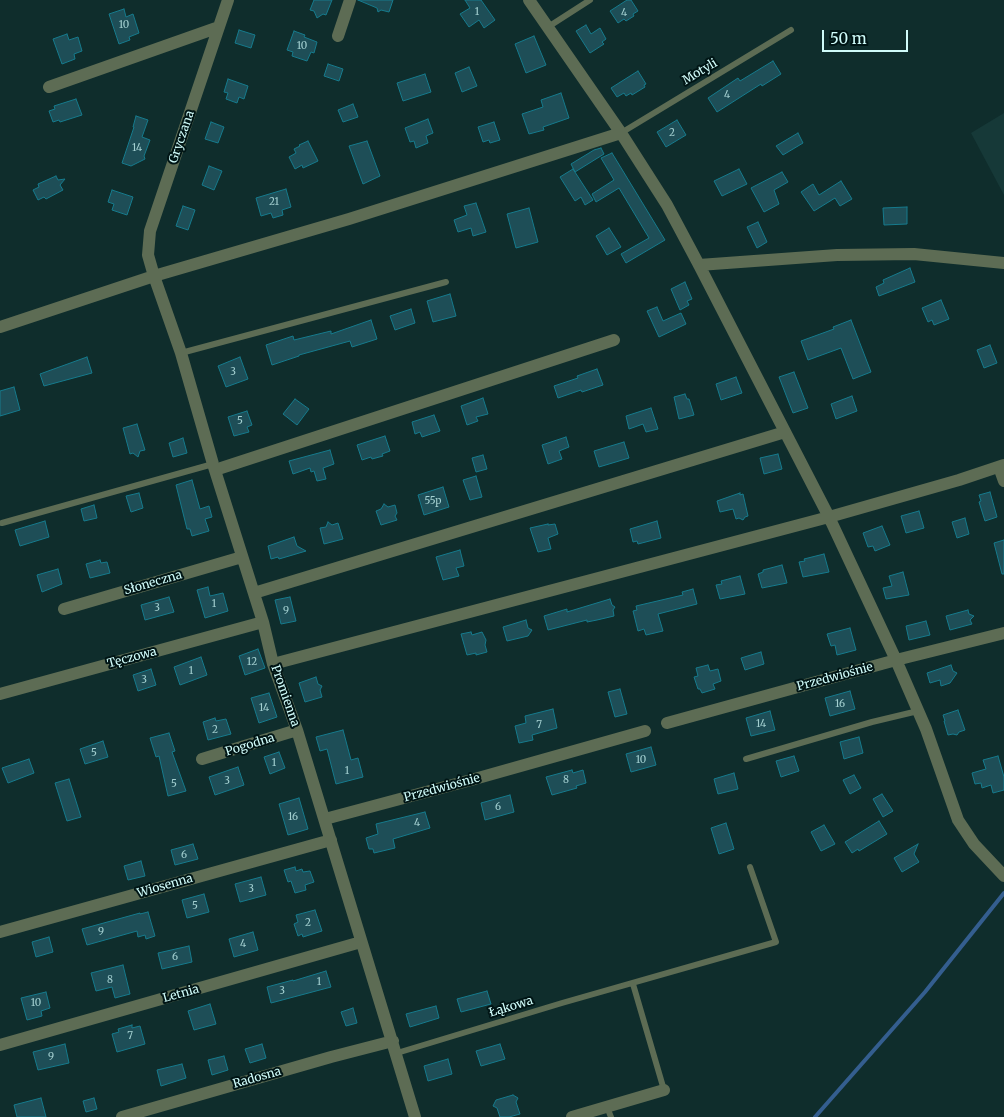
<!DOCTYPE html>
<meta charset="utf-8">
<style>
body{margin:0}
#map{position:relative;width:1004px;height:1117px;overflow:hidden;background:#0f2d2c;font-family:Merriweather,serif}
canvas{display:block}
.scale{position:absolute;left:822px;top:30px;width:86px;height:22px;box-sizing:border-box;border:2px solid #d0fcfa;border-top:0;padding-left:6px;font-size:15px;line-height:18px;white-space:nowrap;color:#d0fcfa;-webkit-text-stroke:4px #001515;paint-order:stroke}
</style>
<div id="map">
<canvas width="1004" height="1117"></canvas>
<div class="scale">50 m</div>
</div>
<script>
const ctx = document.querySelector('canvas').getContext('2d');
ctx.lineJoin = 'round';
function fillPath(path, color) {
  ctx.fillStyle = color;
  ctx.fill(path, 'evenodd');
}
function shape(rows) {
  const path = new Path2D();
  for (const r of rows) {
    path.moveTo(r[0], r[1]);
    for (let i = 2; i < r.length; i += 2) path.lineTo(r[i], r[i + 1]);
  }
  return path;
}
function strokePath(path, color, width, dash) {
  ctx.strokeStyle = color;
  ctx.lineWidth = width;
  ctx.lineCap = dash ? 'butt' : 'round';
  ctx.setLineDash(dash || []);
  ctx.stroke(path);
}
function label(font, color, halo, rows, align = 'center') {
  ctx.font = font + ' Merriweather,serif';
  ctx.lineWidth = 4;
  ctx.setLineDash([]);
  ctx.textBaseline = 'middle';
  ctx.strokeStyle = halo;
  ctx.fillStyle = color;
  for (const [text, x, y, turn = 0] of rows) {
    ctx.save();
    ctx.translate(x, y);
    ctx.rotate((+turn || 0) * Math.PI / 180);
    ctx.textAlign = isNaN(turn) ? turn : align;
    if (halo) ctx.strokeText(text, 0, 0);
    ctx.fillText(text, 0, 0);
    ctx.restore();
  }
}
fillPath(shape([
 [1004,113,1004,195,971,133]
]), '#163938');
strokePath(shape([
 [815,1117,925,992,1004,893]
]), '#345e8f', 4);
const building = shape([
 [314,0,332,0,326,15,323,14,317,18,314,11,310,10,314,0],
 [358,0,393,0,389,12,381,10,378,12,377,8,358,0],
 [465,0,481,0,495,20,484,28,479,20,469,27,460,14,470,8,465,0],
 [627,0,631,0,638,11,633,14,634,16,626,21,624,19,618,23,610,11,627,0],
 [124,9,126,17,133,14,139,33,129,37,130,40,119,44,109,14,124,9],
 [586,25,591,34,600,28,606,39,602,42,604,44,590,53,576,31,586,25],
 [239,30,255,35,251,48,235,43,239,30],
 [294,31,305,35,304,37,317,42,314,53,311,52,307,61,292,56,293,52,287,50,294,31],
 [67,34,69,40,78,37,82,51,74,54,75,59,62,64,53,39,67,34],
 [534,36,546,65,526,73,515,44,534,36],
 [773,61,781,74,762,86,761,84,717,112,708,98,738,78,740,81,773,61],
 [328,64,343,69,339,81,324,76,328,64],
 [469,67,477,86,462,92,455,73,469,67],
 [638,71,646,84,644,85,645,87,632,95,631,93,626,96,624,93,617,97,611,88,638,71],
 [425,74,431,92,403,101,397,83,425,74],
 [228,79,248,86,244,99,239,97,237,103,226,99,228,93,224,92,228,79],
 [561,93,569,118,543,127,544,130,529,134,522,114,543,107,541,100,561,93],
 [76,99,82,115,60,122,59,120,53,122,49,111,55,109,54,106,76,99],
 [353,104,358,117,343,122,338,110,353,104],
 [136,116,148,120,142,137,150,140,144,156,145,159,131,166,122,163,134,127,133,127,136,116],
 [428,119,433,133,426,136,428,143,416,148,414,141,410,142,405,128,428,119],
 [677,120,686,135,666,147,657,132,677,120],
 [211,122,224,127,218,143,205,139,211,122],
 [494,122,500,140,490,143,489,140,483,142,478,127,494,122],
 [798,133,803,143,783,155,776,146,798,133],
 [308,141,318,161,303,168,302,165,295,169,289,157,296,153,294,149,300,146,299,145,308,141],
 [367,141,380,176,363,184,349,146,367,141],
 [601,148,604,154,575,172,571,164,594,150,601,148],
 [612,153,665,240,626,263,621,254,649,238,619,188,596,202,592,194,614,180,601,158,612,153],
 [209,166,222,171,214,190,202,185,209,166],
 [573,169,593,200,585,205,581,197,575,201,560,177,573,169],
 [739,169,747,184,722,196,714,181,739,169],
 [782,172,788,182,774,190,779,204,764,212,751,188,782,172],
 [56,176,58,180,65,179,60,185,63,190,46,199,44,197,38,200,33,190,39,187,38,184,56,176],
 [841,181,852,199,840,206,835,198,814,211,801,192,813,184,819,195,841,181],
 [286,189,291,207,282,210,283,215,273,218,271,213,261,216,256,198,286,189],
 [112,190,133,197,127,215,112,210,114,204,108,202,112,190],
 [476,203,486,232,473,236,471,228,458,232,454,220,467,215,464,206,476,203],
 [183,206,195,210,188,230,176,226,183,206],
 [907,207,907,224,884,225,883,208,907,207],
 [529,208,538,242,516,248,507,214,529,208],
 [758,222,767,242,757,248,747,227,758,222],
 [609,228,621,247,607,255,596,236,609,228],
 [910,268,915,282,879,296,876,287,884,283,883,280,910,268],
 [685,282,692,299,687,301,689,305,680,310,671,289,685,282],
 [450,294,456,316,433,322,427,301,450,294],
 [941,300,949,319,934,325,932,320,928,322,922,308,941,300],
 [657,307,663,321,681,313,686,324,659,337,647,311,657,307],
 [411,309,415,323,395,330,390,316,411,309],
 [371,320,377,339,352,347,350,341,299,355,299,356,272,365,266,345,293,336,294,340,331,331,331,334,371,320],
 [851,320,871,372,853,379,841,348,808,360,801,341,834,329,833,327,851,320],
 [990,345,997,363,984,368,977,350,990,345],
 [87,357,92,373,44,386,40,374,87,357],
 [240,357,248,379,226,387,218,366,240,357],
 [597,369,603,385,582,392,581,390,558,398,554,386,578,378,577,376,597,369],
 [794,372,808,408,793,413,779,377,794,372],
 [736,377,742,393,721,400,716,384,736,377],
 [14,387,20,410,0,416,0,391,14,387],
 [685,394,687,399,689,399,694,415,679,419,674,397,685,394],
 [852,396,857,411,836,419,831,404,852,396],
 [483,398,488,414,476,417,478,421,467,425,461,406,483,398],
 [295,399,309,409,297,425,283,414,295,399],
 [651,408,658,429,646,432,643,424,629,429,626,416,651,408],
 [247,411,252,425,247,427,249,432,234,436,228,417,247,411],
 [434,415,440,431,422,437,420,432,415,434,412,422,434,415],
 [137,424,145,450,140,451,138,457,133,453,130,454,123,428,137,424],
 [385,436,390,451,382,454,383,456,372,459,371,457,362,460,357,445,385,436],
 [566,437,569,447,559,451,562,459,548,464,542,445,566,437],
 [183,438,187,453,173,457,169,443,183,438],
 [624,442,629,458,599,467,594,451,624,442],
 [330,450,334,464,323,468,326,479,317,481,314,471,311,472,310,468,293,474,289,461,330,450],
 [778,454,782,469,764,474,760,458,778,454],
 [483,455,487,469,476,472,472,458,483,455],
 [476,476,482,497,470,500,463,480,476,476],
 [192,480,200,509,209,506,212,517,205,519,209,531,192,536,190,529,187,529,176,485,192,480],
 [443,487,449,507,424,515,418,495,443,487],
 [990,492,997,517,985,521,979,502,981,501,979,495,990,492],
 [139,493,143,508,131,512,126,496,139,493],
 [740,493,740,495,743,494,748,516,745,517,743,520,739,518,736,519,733,509,720,512,717,501,740,493],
 [384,504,388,507,395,505,397,513,395,516,397,520,381,525,376,511,381,509,384,504],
 [94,505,97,518,84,521,81,509,94,505],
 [919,511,924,528,906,533,901,516,919,511],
 [965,518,969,534,957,538,952,522,965,518],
 [45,521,49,537,20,546,15,530,45,521],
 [657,521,661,538,638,544,637,541,633,542,630,529,657,521],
 [328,522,332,525,338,523,343,539,324,544,320,528,326,527,328,522],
 [548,524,548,525,555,524,558,534,548,538,551,549,538,552,530,528,548,524],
 [882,526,890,545,875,551,873,546,868,547,863,533,882,526],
 [294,537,297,546,306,551,279,559,278,557,271,559,268,546,294,537],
 [1004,540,1004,574,1002,574,994,543,1004,540],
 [460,550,464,566,456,568,459,576,443,580,436,557,460,550],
 [824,554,829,572,803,577,799,562,805,561,804,559,824,554],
 [100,560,101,563,107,562,110,573,90,578,86,564,100,560],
 [782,565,787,583,762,588,758,574,763,572,763,570,782,565],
 [58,569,62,584,42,592,37,575,58,569],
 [903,572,909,595,886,599,883,588,892,586,889,576,903,572],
 [740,576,745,594,720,599,716,585,722,584,721,581,740,576],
 [208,587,210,596,223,593,228,611,205,618,197,590,208,587],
 [693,589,697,604,658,614,663,631,646,635,644,629,638,631,633,611,637,610,636,606,683,595,682,592,693,589],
 [169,597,174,612,145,620,141,605,169,597],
 [290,597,296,621,281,624,275,600,290,597],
 [610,599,612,605,615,607,613,610,614,616,597,620,587,622,587,620,548,630,544,616,567,609,567,612,610,599],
 [968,610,969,614,974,616,970,620,972,624,950,630,946,616,968,610],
 [526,620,528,628,532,630,528,636,507,641,503,627,526,620],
 [926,621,930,635,909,640,906,626,926,621],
 [850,628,856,650,837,655,835,645,831,646,827,634,850,628],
 [471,632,472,635,482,632,486,640,485,645,487,652,476,655,476,653,467,655,461,634,471,632],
 [258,649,265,668,245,675,239,656,258,649],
 [761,652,764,664,745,670,741,658,761,652],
 [201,657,207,675,180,685,174,667,201,657],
 [708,665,710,671,718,669,721,681,713,684,715,689,702,693,700,689,698,689,694,677,698,676,696,668,708,665],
 [951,665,953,671,957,673,950,683,941,686,940,680,930,683,927,673,951,665],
 [151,669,156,685,138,691,133,675,151,669],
 [316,677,318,684,322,686,320,690,322,697,305,702,299,683,316,677],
 [620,689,627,714,615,717,608,692,620,689],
 [850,691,855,709,830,716,825,698,850,691],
 [269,693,277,717,259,723,251,698,269,693],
 [553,709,557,728,532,735,533,740,519,743,515,726,526,723,525,716,553,709],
 [958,710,965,730,959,732,957,735,953,734,948,735,944,721,945,721,943,715,958,710],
 [770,711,775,730,751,736,746,718,770,711],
 [215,718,216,721,226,719,231,734,208,740,203,722,215,718],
 [343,730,351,760,358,758,363,777,336,784,327,749,320,751,316,737,343,730],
 [169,733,175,751,172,752,186,791,168,796,159,756,156,757,150,738,169,733],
 [859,737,863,753,844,759,840,742,859,737],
 [103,741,108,757,85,764,80,749,103,741],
 [651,747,656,765,631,772,626,754,651,747],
 [279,752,285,768,270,774,264,757,279,752],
 [794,756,799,771,781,777,776,761,794,756],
 [998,756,1004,777,1004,790,993,793,991,785,982,788,981,783,975,784,972,773,986,769,983,760,998,756],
 [29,759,34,773,8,783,2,768,29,759],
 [238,767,244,785,215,795,209,777,238,767],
 [572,770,573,773,583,770,586,783,576,786,577,788,552,795,546,777,572,770],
 [734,773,738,789,718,794,714,779,734,773],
 [854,775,861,788,850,794,843,780,854,775],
 [69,779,81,817,67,821,55,783,69,779],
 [882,794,893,811,883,817,873,799,882,794],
 [510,795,514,812,485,820,481,803,510,795],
 [299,798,308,829,288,835,279,804,299,798],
 [425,812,430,828,393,839,395,848,374,853,373,849,369,849,366,838,378,834,376,824,425,812],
 [879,821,887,834,859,851,858,849,852,853,845,842,879,821],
 [726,823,734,849,719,854,711,828,726,823],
 [824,825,835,844,821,851,811,832,824,825],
 [193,844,198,859,175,865,171,850,193,844],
 [918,844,914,854,919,862,902,872,894,858,918,844],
 [141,861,145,876,128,880,124,866,141,861],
 [295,867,296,871,302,869,303,872,310,871,314,882,305,885,306,890,295,893,291,881,288,882,284,870,295,867],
 [261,877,266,895,240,902,235,884,261,877],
 [204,894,209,912,187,918,182,900,204,894],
 [315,910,322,931,303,937,302,934,298,936,294,924,298,922,296,915,315,910],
 [148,912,155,936,146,939,145,935,138,937,137,931,87,945,82,929,140,913,140,914,148,912],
 [253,932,258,950,234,957,229,939,253,932],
 [49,937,53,952,36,957,32,942,49,937],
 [189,946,192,962,162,969,158,953,189,946],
 [123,965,130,994,115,998,112,987,96,991,91,973,123,965],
 [326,971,331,987,271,1003,267,987,293,980,293,981,326,971],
 [487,991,491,1004,461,1012,457,999,487,991],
 [46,992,50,1008,41,1011,42,1016,27,1020,21,998,46,992],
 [210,1004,216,1024,194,1030,188,1011,210,1004],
 [436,1006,439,1018,410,1027,406,1014,436,1006],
 [353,1008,357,1023,346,1026,341,1012,353,1008],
 [132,1025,132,1028,140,1026,145,1044,117,1052,112,1034,119,1032,118,1029,132,1025],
 [65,1044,69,1063,38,1070,33,1052,65,1044],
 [262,1044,266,1058,250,1063,245,1049,262,1044],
 [500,1044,505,1059,481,1066,476,1051,500,1044],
 [224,1056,228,1070,212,1075,208,1060,224,1056],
 [448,1059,452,1074,428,1081,424,1066,448,1059],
 [182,1064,186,1078,161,1086,157,1070,182,1064],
 [513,1095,518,1098,516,1102,520,1114,509,1117,500,1117,497,1108,493,1106,496,1100,513,1095],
 [41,1098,46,1117,17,1117,14,1105,41,1098],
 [94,1098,97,1109,86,1112,83,1101,94,1098]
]);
fillPath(building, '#1e4e57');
strokePath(building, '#167b8d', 1);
strokePath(shape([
 [548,27,590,0],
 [621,133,791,30],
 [181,353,446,282],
 [2,523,213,464],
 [746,759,872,722,918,711],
 [633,984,664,1090],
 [397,1053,562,1003,776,942,750,867],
 [607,1107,611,1117]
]), '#5d6c54', 6);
strokePath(shape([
 [228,0,150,231,148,255,154,276,181,353,213,464,263,622,273,664,297,730,415,1117],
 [529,0,621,133,667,205,699,265,829,517,896,660,926,729,958,820,974,844,1004,876],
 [338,36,350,0],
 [49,87,219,27],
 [699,265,837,255,914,254,1004,263],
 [0,327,154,276,349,219,621,133],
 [999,467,1004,481],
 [215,470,614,340],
 [254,593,785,432],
 [64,609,242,557],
 [273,664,829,517,959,480,1004,465],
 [0,694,263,622],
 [667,723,896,660,1004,633],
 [202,759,297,730],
 [325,819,471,780,645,731],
 [0,932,331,840],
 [0,1045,361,942],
 [122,1117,331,1057,393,1041],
 [572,1117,664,1090]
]), '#5d6c54', 12);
label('10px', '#a4d0d1', null, [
 ["1",477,12],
 ["4",624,13],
 ["10",124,25],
 ["10",302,46],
 ["4",727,95],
 ["2",672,133],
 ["14",137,148],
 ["21",274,202],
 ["3",233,372],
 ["5",240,421],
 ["55p",433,501],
 ["1",214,604],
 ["3",157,608],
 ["9",286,611],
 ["12",252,662],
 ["1",191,671],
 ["3",144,680],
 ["16",840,704],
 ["14",264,708],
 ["14",761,724],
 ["7",539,725],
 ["2",215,730],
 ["5",94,753],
 ["10",641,760],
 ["1",274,763],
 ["1",347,771],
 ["8",566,780],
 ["3",227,781],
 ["5",174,784],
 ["6",498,807],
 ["16",293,817],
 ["4",417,823],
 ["6",184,855],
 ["3",251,889],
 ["5",195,906],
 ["2",308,923],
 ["9",101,932],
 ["4",243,944],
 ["6",175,957],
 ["8",110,980],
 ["1",319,982],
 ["3",282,991],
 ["10",36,1003],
 ["7",130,1036],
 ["9",51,1057]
]);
label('12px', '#d0fcfa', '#001515', [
 ["Motyli",700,72,-31],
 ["Gryczana",182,137,-71],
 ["Słoneczna",153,583,-16],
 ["Tęczowa",132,658,-15],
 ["Przedwiośnie",835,677,-15],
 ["Promienna",285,696,71],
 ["Pogodna",250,745,-17],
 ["Przedwiośnie",442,788,-15],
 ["Wiosenna",165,886,-16],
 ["Letnia",181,994,-16],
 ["Łąkowa",511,1007,-17],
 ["Radosna",257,1078,-16]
]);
</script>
